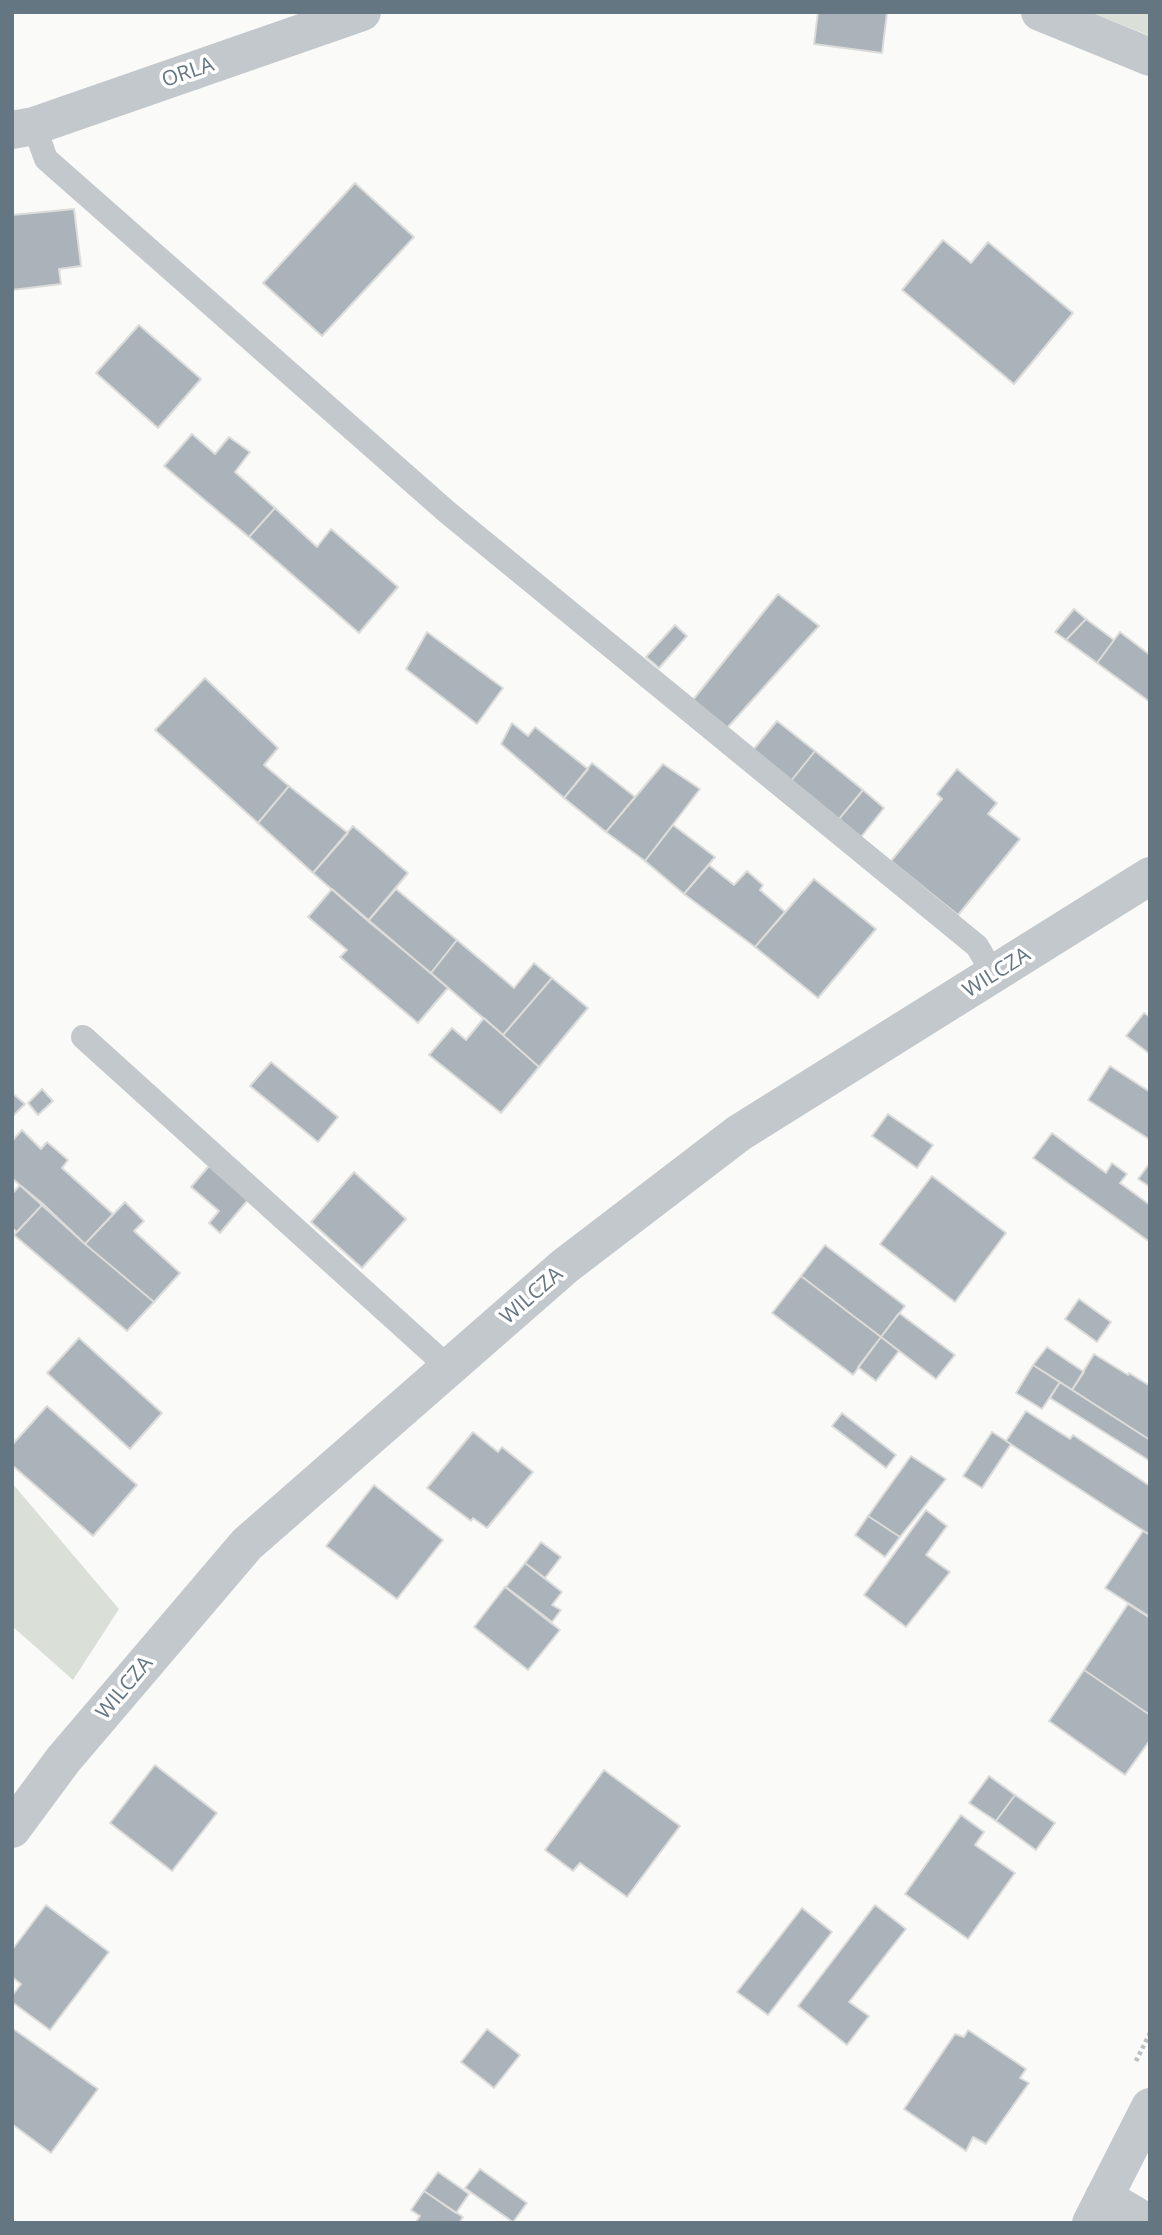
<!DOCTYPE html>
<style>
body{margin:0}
#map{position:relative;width:1162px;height:2235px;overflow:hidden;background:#fafaf8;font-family:"Open Sans",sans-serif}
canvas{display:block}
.frame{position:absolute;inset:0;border:14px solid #657683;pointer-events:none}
</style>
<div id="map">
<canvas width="1162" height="2235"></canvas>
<div class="frame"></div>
</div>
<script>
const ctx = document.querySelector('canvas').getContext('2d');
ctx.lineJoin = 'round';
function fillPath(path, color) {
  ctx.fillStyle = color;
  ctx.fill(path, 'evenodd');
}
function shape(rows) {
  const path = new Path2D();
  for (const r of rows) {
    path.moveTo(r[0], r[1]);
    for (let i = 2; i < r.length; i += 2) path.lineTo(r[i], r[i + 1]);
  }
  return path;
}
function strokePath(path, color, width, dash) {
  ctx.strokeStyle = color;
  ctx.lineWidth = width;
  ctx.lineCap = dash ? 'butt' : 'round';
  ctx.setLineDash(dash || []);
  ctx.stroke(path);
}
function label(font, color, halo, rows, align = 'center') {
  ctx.font = font + ' "Open Sans",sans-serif';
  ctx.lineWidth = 7;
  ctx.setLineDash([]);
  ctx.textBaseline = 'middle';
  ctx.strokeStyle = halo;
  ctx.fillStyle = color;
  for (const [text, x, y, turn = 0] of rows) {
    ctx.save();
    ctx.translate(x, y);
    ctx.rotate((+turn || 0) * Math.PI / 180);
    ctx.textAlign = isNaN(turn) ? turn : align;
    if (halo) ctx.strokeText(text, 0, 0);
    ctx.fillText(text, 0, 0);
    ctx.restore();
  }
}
fillPath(shape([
 [1090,12,1150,12,1150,36],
 [12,1483,119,1609,73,1680,12,1626]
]), '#dadfd7');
const building = shape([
 [818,12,887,13,882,53,814,44,818,12],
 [355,183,414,237,322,336,263,283,355,183],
 [74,209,81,266,59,269,61,284,12,290,12,215,74,209],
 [943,240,971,263,988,242,1073,313,1014,384,902,290,943,240],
 [139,325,201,379,158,428,96,373,139,325],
 [192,434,215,454,229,437,250,452,235,472,275,508,249,537,164,466,192,434],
 [275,508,317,547,331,529,398,587,359,633,249,537,275,508],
 [778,594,819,626,727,728,692,701,778,594],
 [1074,609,1086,619,1066,640,1055,632,1074,609],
 [1086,619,1114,640,1097,663,1066,640,1086,619],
 [675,625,687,636,659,668,646,657,675,625],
 [427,632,503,688,477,724,406,669,427,632],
 [1120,632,1150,655,1150,702,1097,663,1120,632],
 [205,678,278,748,264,765,289,786,258,823,155,730,205,678],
 [777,721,815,751,791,781,753,750,777,721],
 [512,723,528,736,535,727,588,769,564,798,501,744,512,723],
 [815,751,863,790,839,819,791,781,815,751],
 [592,763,635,797,606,832,564,798,592,763],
 [663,764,700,789,645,861,606,832,663,764],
 [957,769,997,803,988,814,1020,839,958,915,891,861,942,799,937,794,957,769],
 [289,786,348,833,313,873,258,823,289,786],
 [863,790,884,808,861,837,839,819,863,790],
 [673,825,715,857,684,894,645,861,673,825],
 [353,826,408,873,368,921,313,873,353,826],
 [709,865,734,885,747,871,763,885,760,890,785,912,755,947,684,894,709,865],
 [814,879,876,929,818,998,755,947,814,879],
 [332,889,448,988,418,1023,340,957,347,950,308,917,332,889],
 [396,889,457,940,431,973,368,921,396,889],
 [457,940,514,988,534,963,552,978,503,1035,431,973,457,940],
 [552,978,588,1008,539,1067,503,1035,552,978],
 [1144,1013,1150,1017,1150,1054,1126,1036,1144,1013],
 [484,1018,539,1067,501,1113,429,1055,452,1028,466,1040,484,1018],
 [271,1062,338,1117,318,1142,250,1086,271,1062],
 [1110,1066,1150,1092,1149,1139,1088,1100,1110,1066],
 [42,1089,53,1101,38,1115,28,1103,42,1089],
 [12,1093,25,1104,12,1117,12,1093],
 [888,1114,933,1145,917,1168,872,1136,888,1114],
 [22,1130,41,1149,47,1142,68,1160,62,1168,113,1214,85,1244,12,1178,12,1141,22,1130],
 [1052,1133,1106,1173,1112,1163,1127,1174,1120,1183,1150,1205,1150,1242,1033,1158,1052,1133],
 [1150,1163,1150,1187,1138,1179,1150,1163],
 [209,1166,248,1200,220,1233,209,1223,219,1211,191,1187,209,1166],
 [354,1172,406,1219,362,1268,311,1222,354,1172],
 [932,1176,1006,1233,955,1302,880,1244,932,1176],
 [20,1185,43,1204,17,1232,12,1228,12,1194,20,1185],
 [125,1202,144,1221,134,1231,180,1273,154,1302,85,1244,125,1202],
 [43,1204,85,1244,154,1302,127,1331,14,1235,43,1204],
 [825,1245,905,1306,881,1337,801,1276,825,1245],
 [801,1276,881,1337,853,1375,772,1313,801,1276],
 [1079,1299,1111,1322,1097,1342,1065,1319,1079,1299],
 [899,1313,955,1355,936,1379,881,1337,899,1313],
 [881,1337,899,1351,876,1381,858,1367,881,1337],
 [79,1338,162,1413,130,1449,47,1373,79,1338],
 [1047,1347,1084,1372,1072,1390,1033,1365,1047,1347],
 [1094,1354,1128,1375,1129,1373,1150,1386,1150,1440,1072,1390,1094,1354],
 [1033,1365,1060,1382,1042,1409,1016,1393,1033,1365],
 [1060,1382,1150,1440,1150,1461,1050,1398,1060,1382],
 [47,1406,137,1485,93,1536,12,1465,12,1445,47,1406],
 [1026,1411,1070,1439,1073,1435,1150,1486,1150,1535,1006,1441,1026,1411],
 [842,1413,896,1455,886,1468,832,1426,842,1413],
 [473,1432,498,1452,502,1447,533,1472,487,1528,473,1518,471,1521,427,1488,473,1432],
 [992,1432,1011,1444,982,1488,963,1476,992,1432],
 [911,1456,946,1479,900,1537,868,1516,911,1456],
 [374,1485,443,1540,397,1599,326,1546,374,1485],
 [926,1510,947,1526,926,1555,950,1572,906,1627,864,1595,926,1510],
 [868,1516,900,1537,885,1557,855,1535,868,1516],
 [1143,1531,1150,1535,1150,1617,1105,1588,1143,1531],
 [541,1542,561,1557,545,1578,525,1563,541,1542],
 [525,1563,562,1592,552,1605,561,1610,552,1622,506,1587,525,1563],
 [505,1587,560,1630,528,1670,474,1627,505,1587],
 [1128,1604,1150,1618,1150,1715,1084,1670,1128,1604],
 [1084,1670,1150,1715,1150,1740,1125,1775,1049,1721,1084,1670],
 [155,1765,217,1813,172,1871,110,1823,155,1765],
 [604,1770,680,1826,627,1897,580,1863,573,1871,545,1850,604,1770],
 [989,1776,1015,1795,996,1821,969,1803,989,1776],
 [1015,1795,1055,1823,1036,1850,996,1821,1015,1795],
 [961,1815,984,1832,975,1845,1015,1873,968,1939,905,1894,961,1815],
 [46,1905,109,1952,50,2030,12,2002,12,1996,21,1984,12,1977,12,1950,46,1905],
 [875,1905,906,1929,849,2002,869,2016,847,2045,798,2006,875,1905],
 [802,1908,832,1932,768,2015,737,1992,802,1908],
 [12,2028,98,2089,51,2153,12,2124,12,2028],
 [487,2029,520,2055,494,2088,461,2062,487,2029],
 [968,2030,1026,2069,1020,2078,1029,2083,986,2144,973,2137,966,2151,904,2109,955,2034,964,2037,968,2030],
 [480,2169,527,2203,513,2222,465,2188,480,2169],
 [438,2172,469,2194,456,2213,424,2191,438,2172],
 [424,2191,463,2217,459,2223,416,2222,420,2216,411,2210,424,2191]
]);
fillPath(building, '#aab3b9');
strokePath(building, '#dcdcda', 2);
strokePath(shape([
 [1136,2061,1150,2033]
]), '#bbbfc2', 4.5, [3.5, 3.5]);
strokePath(shape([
 [34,126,46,159,447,512,977,946,994,975],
 [83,1037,449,1368]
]), '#c3c8cc', 24);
strokePath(shape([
 [1040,12,1150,57],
 [12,130,34,126,362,12],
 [12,1829,63,1760,247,1544,565,1266,739,1133,1150,876],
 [1104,2197,1148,2223],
 [1091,2223,1150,2107]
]), '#c3c8cc', 38);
label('21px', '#657683', '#fff', [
 ["ORLA",188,73,-19],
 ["WILCZA",997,973,-32],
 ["WILCZA",532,1296,-41],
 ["WILCZA",125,1688,-50]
]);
</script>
